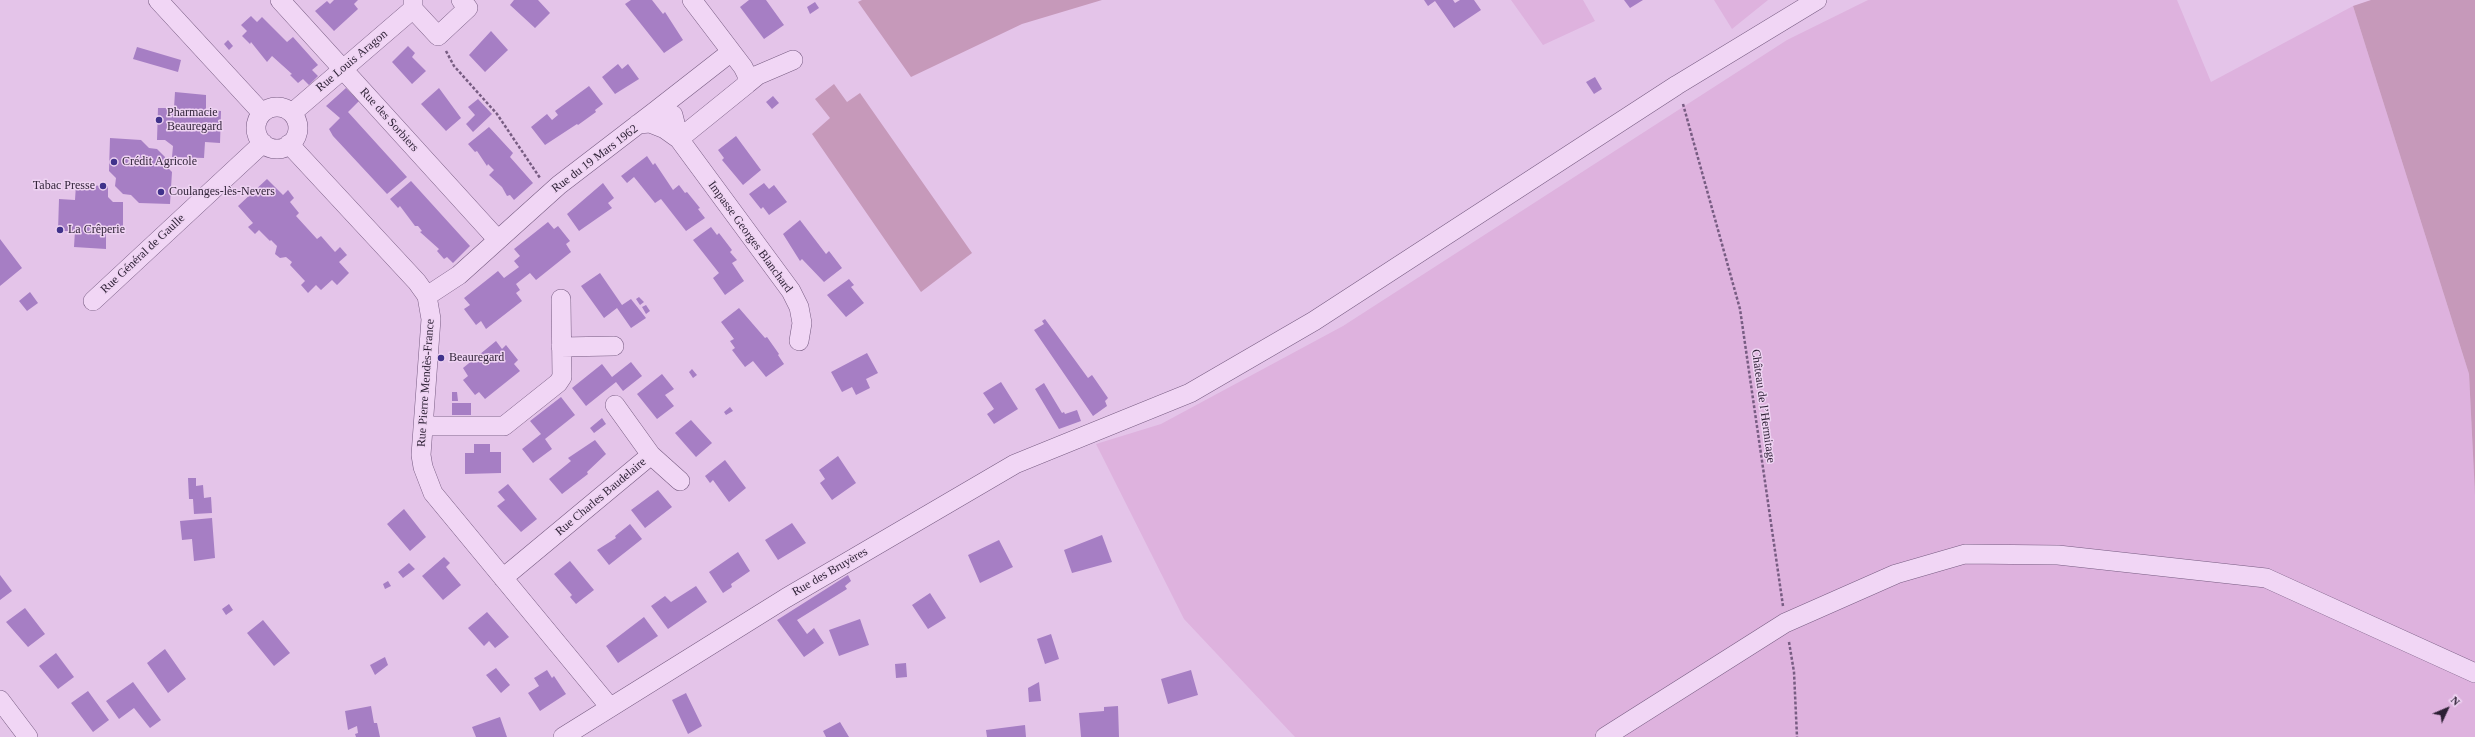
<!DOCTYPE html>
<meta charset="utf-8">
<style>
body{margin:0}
#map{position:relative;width:2475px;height:737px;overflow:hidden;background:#e4c4e9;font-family:Georgia,serif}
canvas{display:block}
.north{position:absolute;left:2427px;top:689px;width:40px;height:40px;-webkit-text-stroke:3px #eed3f2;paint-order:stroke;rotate:46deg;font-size:11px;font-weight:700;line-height:16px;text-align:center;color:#2c1f34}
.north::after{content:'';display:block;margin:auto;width:14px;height:18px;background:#2c1f34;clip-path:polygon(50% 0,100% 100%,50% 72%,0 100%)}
</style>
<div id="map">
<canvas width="2475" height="737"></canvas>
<div class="north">N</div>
</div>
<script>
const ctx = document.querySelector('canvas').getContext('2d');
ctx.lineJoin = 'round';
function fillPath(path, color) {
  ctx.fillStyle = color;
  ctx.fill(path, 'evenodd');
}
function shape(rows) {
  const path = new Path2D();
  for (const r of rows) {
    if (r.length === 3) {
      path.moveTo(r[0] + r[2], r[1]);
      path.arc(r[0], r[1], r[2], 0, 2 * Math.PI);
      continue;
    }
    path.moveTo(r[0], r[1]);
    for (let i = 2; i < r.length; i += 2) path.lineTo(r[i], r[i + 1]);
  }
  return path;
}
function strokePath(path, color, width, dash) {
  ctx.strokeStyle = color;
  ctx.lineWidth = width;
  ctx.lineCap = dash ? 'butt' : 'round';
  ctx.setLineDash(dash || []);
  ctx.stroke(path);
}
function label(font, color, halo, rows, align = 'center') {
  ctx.font = font + ' Georgia,serif';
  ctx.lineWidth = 3;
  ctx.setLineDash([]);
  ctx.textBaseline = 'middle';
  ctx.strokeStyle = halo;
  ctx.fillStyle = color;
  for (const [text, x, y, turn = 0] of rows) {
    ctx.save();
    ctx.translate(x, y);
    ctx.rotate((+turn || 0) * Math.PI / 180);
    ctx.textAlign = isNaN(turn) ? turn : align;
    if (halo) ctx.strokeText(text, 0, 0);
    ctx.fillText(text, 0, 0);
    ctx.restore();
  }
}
fillPath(shape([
 [1511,0,1583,0,1595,21,1543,45],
 [1714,0,1768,0,1732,29],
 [1868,0,2177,0,2211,82,2353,6,2469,374,2475,495,2475,737,1295,737,1184,619,1096,444,1161,424,1343,326,1787,40]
]), '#deb2de');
fillPath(shape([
 [862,0,1102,0,1022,24,911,77,858,2],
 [2371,0,2475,0,2475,495,2469,374,2353,6],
 [834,84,847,102,860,93,972,253,921,292,812,134,830,118,815,99]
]), '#c699ba');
fillPath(shape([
 [334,0,358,0,354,4,358,9,334,31,315,11,327,1,330,4],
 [514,0,538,0,550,13,535,28,510,5],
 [631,0,652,0,663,14,665,12,683,40,664,53,625,4],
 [749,0,766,0,784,25,764,39,740,7],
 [1424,0,1453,0,1455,3,1460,0,1474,0,1481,10,1454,28,1435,1,1428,6],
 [1624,0,1643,0,1630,8],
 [815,2,819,8,810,14,807,7],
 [251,16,257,22,262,17,287,42,293,37,318,65,312,70,318,76,309,85,303,79,298,83,290,75,292,74,272,56,267,62,251,42,250,44,242,36,247,31,241,25],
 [491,31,508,50,485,72,469,55],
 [228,40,233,46,229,50,224,44],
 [408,46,415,53,412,57,426,71,412,84,392,62],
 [137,47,181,60,178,72,133,59],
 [618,64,622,69,628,64,639,79,615,94,602,77],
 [1595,77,1602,89,1594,94,1586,82],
 [589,86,603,104,595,110,596,112,578,125,577,124,545,145,531,127,547,114,552,120,558,115,555,111],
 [346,88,359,101,348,112,407,177,387,194,333,136,329,129,340,118,326,106],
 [439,88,461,118,446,131,421,104],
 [175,92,206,95,206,110,221,111,220,143,205,142,204,158,172,157,173,146,165,140,157,140,158,108,174,108],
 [773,96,779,103,772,109,766,102],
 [478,99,492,114,473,132,466,124,475,115,468,107],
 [489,127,513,153,510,157,533,183,514,200,510,195,507,196,502,187,489,175,494,170,488,164,487,166,477,151,475,152,468,144],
 [736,136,761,170,743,185,722,160,724,158,718,150],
 [110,138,141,140,149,148,157,149,165,157,164,164,172,172,170,204,139,203,131,195,123,194,115,186,116,178,109,171],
 [647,156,653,165,655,163,673,190,679,185,685,193,687,192,700,208,698,209,705,218,686,231,661,199,655,203,634,177,627,183,621,176],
 [267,179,283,195,288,190,294,198,290,202,299,213,296,216,317,239,321,236,335,252,340,247,347,255,339,262,349,273,337,285,332,280,321,290,316,285,308,293,301,285,305,281,290,265,292,262,286,257,280,258,275,254,277,246,271,240,270,241,259,230,255,234,248,227,253,223,238,206],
 [411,181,470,246,453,263,447,257,444,259,437,251,439,249,420,232,422,231,418,226,415,226,400,206,398,208,390,199],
 [603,183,614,198,608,203,612,208,579,231,567,214],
 [764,183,769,189,774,185,787,202,769,215,763,207,761,209,749,194],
 [76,185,108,186,108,197,113,202,123,202,123,234,106,233,106,249,74,247,75,231,58,231,59,199,75,200],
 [800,220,826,254,829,251,842,268,824,282,802,259,800,261,783,234],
 [548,222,554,229,558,226,570,241,566,244,571,252,536,280,530,273,516,284,520,290,516,293,522,301,486,329,481,321,476,325,464,309,470,305,464,298,498,271,504,278,519,267,514,261,520,256,514,249],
 [711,227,717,235,719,233,732,250,730,252,737,260,732,263,744,281,725,295,713,278,719,273,693,240],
 [0,239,22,268,0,286],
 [600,273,622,305,631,299,646,318,631,328,617,308,604,318,581,286],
 [849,279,854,285,851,287,864,303,846,317,827,295],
 [30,292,38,303,27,311,19,301],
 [639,297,644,302,640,305,636,299],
 [646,305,650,311,646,314,642,307],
 [739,308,765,338,767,337,779,354,778,355,784,364,766,377,753,361,745,367,732,350,735,348,730,341,734,339,721,322],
 [1045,319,1088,378,1092,375,1108,398,1105,401,1107,406,1093,416,1034,330,1044,324,1042,321],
 [496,341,502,349,506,345,518,360,514,364,520,371,485,399,479,392,475,395,463,380,468,376,463,368],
 [867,353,878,373,866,379,870,388,856,395,852,387,842,392,831,372],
 [631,362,642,376,623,391,616,382,586,406,572,388,602,364,612,377],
 [692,369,697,375,693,378,689,372],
 [662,374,674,389,665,395,674,406,657,419,637,394],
 [1001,382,1018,409,994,424,987,414,994,409,983,393],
 [1044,383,1062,413,1064,412,1065,414,1077,410,1081,421,1059,429,1035,389],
 [452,392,457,392,458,401,452,401],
 [561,397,575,415,545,439,552,449,533,463,522,449,541,434,530,421],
 [452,403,471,403,471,415,452,415],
 [730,407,733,411,726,415,724,412],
 [602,418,606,424,594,433,590,428],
 [691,420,712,443,696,457,675,433],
 [595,440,606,454,587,472,588,474,562,494,549,479,571,461,568,458],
 [474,444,490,444,490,452,501,452,501,473,465,474,465,453,474,453],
 [838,456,856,483,832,500,820,483,825,479,819,470],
 [725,460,746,488,729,502,713,480,710,483,705,476],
 [188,478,196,478,196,486,203,485,204,498,211,497,212,513,194,514,193,499,189,499],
 [508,484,537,519,521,532,497,506,505,500,498,492],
 [658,490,672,507,645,528,631,510],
 [404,509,426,537,410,551,387,524],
 [212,518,215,558,194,561,192,539,182,540,180,521],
 [792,523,806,543,778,560,765,540],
 [630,524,642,539,609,565,597,550,616,538,615,536],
 [1102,535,1112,562,1072,573,1064,550],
 [999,540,1013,567,980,583,968,555],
 [738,552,750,571,731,584,732,587,723,593,709,572],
 [444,557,450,563,446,567,461,585,443,600,422,576],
 [570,561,594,590,576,604,570,597,572,595,554,574],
 [409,563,415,569,403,578,398,572],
 [0,575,12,591,0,600],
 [848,575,851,581,845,586,847,589,797,620,807,634,814,628,824,643,804,657,777,620],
 [388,581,391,586,385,589,383,584],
 [696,586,707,602,668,629,651,606,665,596,671,602],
 [930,593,946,618,928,629,912,605],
 [229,604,233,610,226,615,222,609],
 [25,608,45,634,28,647,6,622],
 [487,612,509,637,495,648,489,641,484,646,468,628],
 [644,617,658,636,618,663,606,646],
 [860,619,869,645,839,656,829,630],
 [263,620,290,653,274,666,247,633],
 [1051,634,1059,659,1045,664,1037,639],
 [165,649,186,679,168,693,147,663],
 [56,653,74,677,58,689,39,666],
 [385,657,388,665,375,675,370,665],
 [906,663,907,677,896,678,895,664],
 [496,668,510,685,501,693,486,675],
 [547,670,552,678,554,676,566,694,540,711,528,693,539,686,534,678],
 [1191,670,1198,695,1168,704,1161,679],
 [133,682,161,720,150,728,134,708,119,719,106,701],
 [1039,682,1041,701,1029,702,1028,688],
 [88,691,109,720,93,732,71,703],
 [686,693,702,726,688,734,672,700],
 [371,706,374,723,377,723,380,737,356,737,355,734,358,733,357,726,348,730,345,711],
 [1118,706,1119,737,1081,737,1079,713,1104,711,1104,707],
 [500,717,507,737,476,737,472,727],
 [840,722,849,737,826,737,823,731],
 [1025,725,1026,737,987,737,986,730]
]), '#a67ec4');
const minor = shape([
 [158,0,262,113],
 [280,0,498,240],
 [413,0,413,9,438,36,468,8,461,0],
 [747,84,758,75,793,60],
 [277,128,21],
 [658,109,731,52],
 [292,113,413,9],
 [638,124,650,123,665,129,679,139,747,84,747,75,743,67,692,0],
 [289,144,417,282,427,296,431,319,421,455,423,467,433,493,609,706],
 [427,296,459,275,559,185,658,109,673,115,679,139,791,291,799,307,802,323,799,341],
 [93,301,263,143],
 [561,347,614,346],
 [423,426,504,426,558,383,562,377,561,299],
 [651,455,680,481],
 [503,578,651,455,615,405],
 [0,700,28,737],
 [563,737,786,598,1015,464,1190,393,1314,321,1677,85,1817,0],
 [1605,737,1785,623,1896,574,1965,554,2058,555,2266,578,2475,673]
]);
strokePath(minor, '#775c82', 20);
strokePath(shape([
 [446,51,454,66,497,114,540,178],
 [1683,104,1740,309,1783,606],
 [1789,642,1794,672,1797,737]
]), '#775c82', 2.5, [3, 2]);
strokePath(minor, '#f1d6f5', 19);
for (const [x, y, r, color] of [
 [159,120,4,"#40328b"],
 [114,162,4,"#40328b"],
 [103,186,4,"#40328b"],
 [161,192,4,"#40328b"],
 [60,230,4,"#40328b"],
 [441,358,4,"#40328b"]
]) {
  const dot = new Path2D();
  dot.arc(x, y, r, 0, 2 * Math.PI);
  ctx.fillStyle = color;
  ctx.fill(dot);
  strokePath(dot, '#eed3f2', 1.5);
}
label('12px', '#2c1f34', '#eed3f2', [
 ["Rue Louis Aragon",352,61,-40],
 ["Rue des Sorbiers",389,120,48],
 ["Rue du 19 Mars 1962",595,159,-37],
 ["Impasse Georges Blanchard",750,237,54],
 ["Rue Général de Gaulle",143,254,-43],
 ["Rue Pierre Mendès-France",426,383,-86],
 ["Château de l’Hermitage",1763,406,82],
 ["Rue Charles Baudelaire",601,497,-40],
 ["Rue des Bruyères",830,572,-30]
]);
label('12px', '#2c1f34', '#eed3f2', [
 ["Pharmacie",167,113],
 ["Beauregard",167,127],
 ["Crédit Agricole",122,162],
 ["Tabac Presse",95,186,"right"],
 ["Coulanges-lès-Nevers",169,192],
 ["La Crêperie",68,230],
 ["Beauregard",449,358]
], 'left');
</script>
